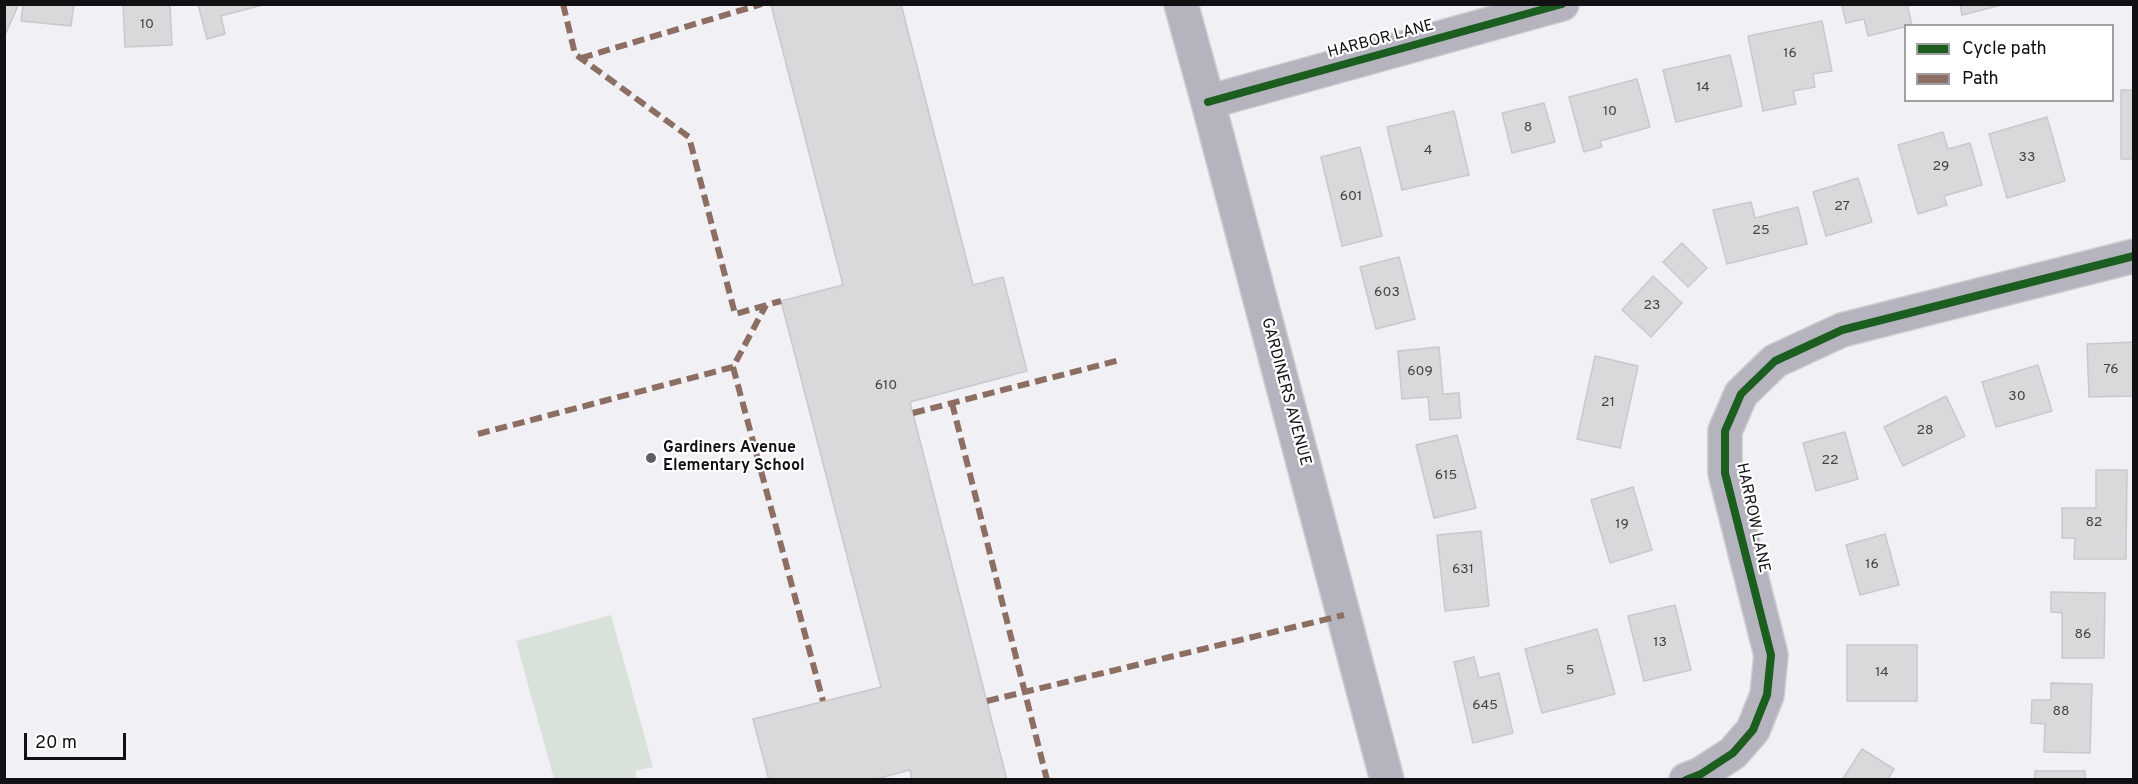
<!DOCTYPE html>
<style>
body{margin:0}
#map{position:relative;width:2138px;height:784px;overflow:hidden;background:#f1f0f4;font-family:Overpass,sans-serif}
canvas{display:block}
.frame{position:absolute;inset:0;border:6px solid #111013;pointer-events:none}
.legend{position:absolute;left:1904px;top:24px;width:210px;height:78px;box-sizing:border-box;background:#fff;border:2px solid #a09fa1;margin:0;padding:8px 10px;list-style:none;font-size:18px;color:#111013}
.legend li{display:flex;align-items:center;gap:12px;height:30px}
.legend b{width:30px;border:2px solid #a09fa1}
.scale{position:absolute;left:24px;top:733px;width:102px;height:27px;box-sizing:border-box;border:3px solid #111013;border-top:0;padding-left:8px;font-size:18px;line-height:21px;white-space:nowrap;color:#111013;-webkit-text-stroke:4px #fff;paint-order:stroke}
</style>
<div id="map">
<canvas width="2138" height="784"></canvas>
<div class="frame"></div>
<ul class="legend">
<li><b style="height:8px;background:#1b5e20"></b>Cycle path</li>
<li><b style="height:8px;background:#8d6e63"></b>Path</li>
</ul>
<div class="scale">20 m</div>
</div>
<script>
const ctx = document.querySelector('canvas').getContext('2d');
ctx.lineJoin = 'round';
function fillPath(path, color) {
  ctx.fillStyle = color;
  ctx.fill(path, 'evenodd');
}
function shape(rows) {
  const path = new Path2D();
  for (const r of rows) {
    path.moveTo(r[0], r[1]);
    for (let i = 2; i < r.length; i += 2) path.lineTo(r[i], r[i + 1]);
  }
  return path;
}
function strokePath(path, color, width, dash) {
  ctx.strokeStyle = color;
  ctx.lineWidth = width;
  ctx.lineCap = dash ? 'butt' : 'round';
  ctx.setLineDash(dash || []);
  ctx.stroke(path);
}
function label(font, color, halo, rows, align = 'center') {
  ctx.font = font + ' Overpass,sans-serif';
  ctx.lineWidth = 4.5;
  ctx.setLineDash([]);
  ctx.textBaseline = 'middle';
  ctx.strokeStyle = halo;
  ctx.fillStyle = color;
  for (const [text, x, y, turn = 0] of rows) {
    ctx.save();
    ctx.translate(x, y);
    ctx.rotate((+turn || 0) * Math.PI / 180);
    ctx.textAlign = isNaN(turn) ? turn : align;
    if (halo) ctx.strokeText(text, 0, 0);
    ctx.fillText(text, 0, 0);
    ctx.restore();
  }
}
fillPath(shape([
 [611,615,653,767,635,771,637,779,554,779,516,641]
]), '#d9e2da');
const building = shape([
 [4,4,18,6,4,37,4,4],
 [23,4,74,4,71,26,21,21,23,4],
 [123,4,170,4,172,45,125,47,123,4],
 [198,4,266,4,221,16,225,34,207,39,198,4],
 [774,4,901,4,973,285,1003,277,1027,371,910,402,1007,780,912,780,910,770,872,780,769,780,753,719,881,687,781,301,843,285,771,5,774,4],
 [1850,4,1907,4,1912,25,1868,36,1864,19,1846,23,1842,6,1850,4],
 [1960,4,2005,4,1962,15,1960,4],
 [1822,21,1832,71,1813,74,1815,87,1793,91,1796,104,1763,111,1748,36,1822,21],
 [1730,55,1742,106,1676,122,1663,70,1730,55],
 [1637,79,1650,127,1600,141,1602,147,1584,152,1569,97,1637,79],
 [2121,90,2134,90,2134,159,2121,159,2121,90],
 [1544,103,1555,142,1512,153,1502,113,1544,103],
 [1454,111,1469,175,1402,190,1387,127,1454,111],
 [2047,117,2065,181,2007,198,1989,134,2047,117],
 [1943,132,1948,149,1970,143,1982,185,1944,196,1947,205,1918,214,1898,145,1943,132],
 [1360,147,1382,236,1342,246,1321,157,1360,147],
 [1858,178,1872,222,1826,236,1813,192,1858,178],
 [1751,202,1755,218,1798,207,1807,244,1727,264,1713,210,1751,202],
 [1682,243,1707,268,1688,287,1663,262,1682,243],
 [1399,257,1415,319,1376,329,1360,267,1399,257],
 [1653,276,1682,303,1651,337,1622,310,1653,276],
 [2134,342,2134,396,2089,397,2087,344,2134,342],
 [1439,347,1443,394,1459,393,1461,418,1430,420,1428,397,1402,399,1398,351,1439,347],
 [1595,356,1638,366,1620,448,1577,439,1595,356],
 [2038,365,2052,411,1996,427,1982,382,2038,365],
 [1946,396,1965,436,1903,466,1884,427,1946,396],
 [1845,432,1858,479,1816,491,1803,443,1845,432],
 [1457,435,1476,508,1434,518,1416,445,1457,435],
 [2096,470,2127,470,2126,559,2074,559,2075,538,2062,538,2062,508,2096,508,2096,470],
 [1633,487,1652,550,1610,563,1591,500,1633,487],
 [1481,531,1489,606,1445,611,1437,535,1481,531],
 [1885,534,1899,585,1860,595,1846,545,1885,534],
 [2051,592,2105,593,2104,658,2062,658,2062,613,2051,612,2051,592],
 [1675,605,1691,670,1644,681,1628,616,1675,605],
 [1597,629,1615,694,1542,713,1525,649,1597,629],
 [1847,645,1917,645,1917,701,1847,701,1847,645],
 [1474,657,1479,678,1499,673,1513,733,1473,743,1454,662,1474,657],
 [2051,683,2092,684,2090,753,2044,752,2045,724,2031,723,2032,700,2051,700,2051,683],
 [1862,749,1894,769,1887,780,1842,780,1862,749],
 [2035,771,2085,771,2085,780,2035,780,2035,771]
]);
fillPath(building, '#dad8da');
strokePath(building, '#cac8ca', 1.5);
const minor = shape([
 [1208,102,1562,4],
 [1686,780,1701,774,1733,753,1753,730,1767,695,1771,655,1725,473,1725,431,1741,394,1775,361,1842,330,2134,256]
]);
const secondary = shape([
 [1181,4,1208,102,1387,780]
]);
strokePath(minor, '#cdcdcf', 36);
strokePath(secondary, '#cdcdcf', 36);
strokePath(minor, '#b5b4be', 33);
strokePath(secondary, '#b5b4be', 33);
strokePath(shape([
 [563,4,575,54,689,137,735,314,781,301],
 [581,58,762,4],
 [733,367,823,701],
 [952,403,1047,780],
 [913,413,1120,360],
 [478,434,733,367,766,305],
 [987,701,1344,615]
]), '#8d6e63', 6, [12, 6]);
strokePath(shape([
 [1208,102,1562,4],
 [1686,780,1701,774,1733,753,1753,730,1767,695,1771,655,1725,473,1725,431,1741,394,1775,361,1842,330,2134,256]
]), '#1b5e20', 8);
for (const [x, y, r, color] of [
 [651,458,6,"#5f5e62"]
]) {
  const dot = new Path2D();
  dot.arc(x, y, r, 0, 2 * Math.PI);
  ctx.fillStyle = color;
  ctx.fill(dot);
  strokePath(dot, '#fff', 2);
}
label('14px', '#434245', null, [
 ["10",147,25],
 ["16",1790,54],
 ["14",1703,88],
 ["10",1610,112],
 ["8",1528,128],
 ["4",1428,151],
 ["33",2027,158],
 ["29",1941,167],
 ["601",1351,197],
 ["27",1842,207],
 ["25",1761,231],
 ["603",1387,293],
 ["23",1652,306],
 ["76",2111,370],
 ["609",1420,372],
 ["610",886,386],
 ["30",2017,397],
 ["21",1608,403],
 ["28",1925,431],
 ["22",1830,461],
 ["615",1446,476],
 ["82",2094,523],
 ["19",1622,525],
 ["16",1872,565],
 ["631",1463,570],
 ["86",2083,635],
 ["13",1660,643],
 ["5",1570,671],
 ["14",1882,673],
 ["645",1485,706],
 ["88",2061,712]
]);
label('16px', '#111013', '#fff', [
 ["HARBOR LANE",1381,40,-15],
 ["GARDINERS AVENUE",1285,392,75],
 ["HARROW LANE",1752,518,78]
]);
label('bold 16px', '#111013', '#fff', [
 ["Gardiners Avenue",663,449],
 ["Elementary School",663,467]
], 'left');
</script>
